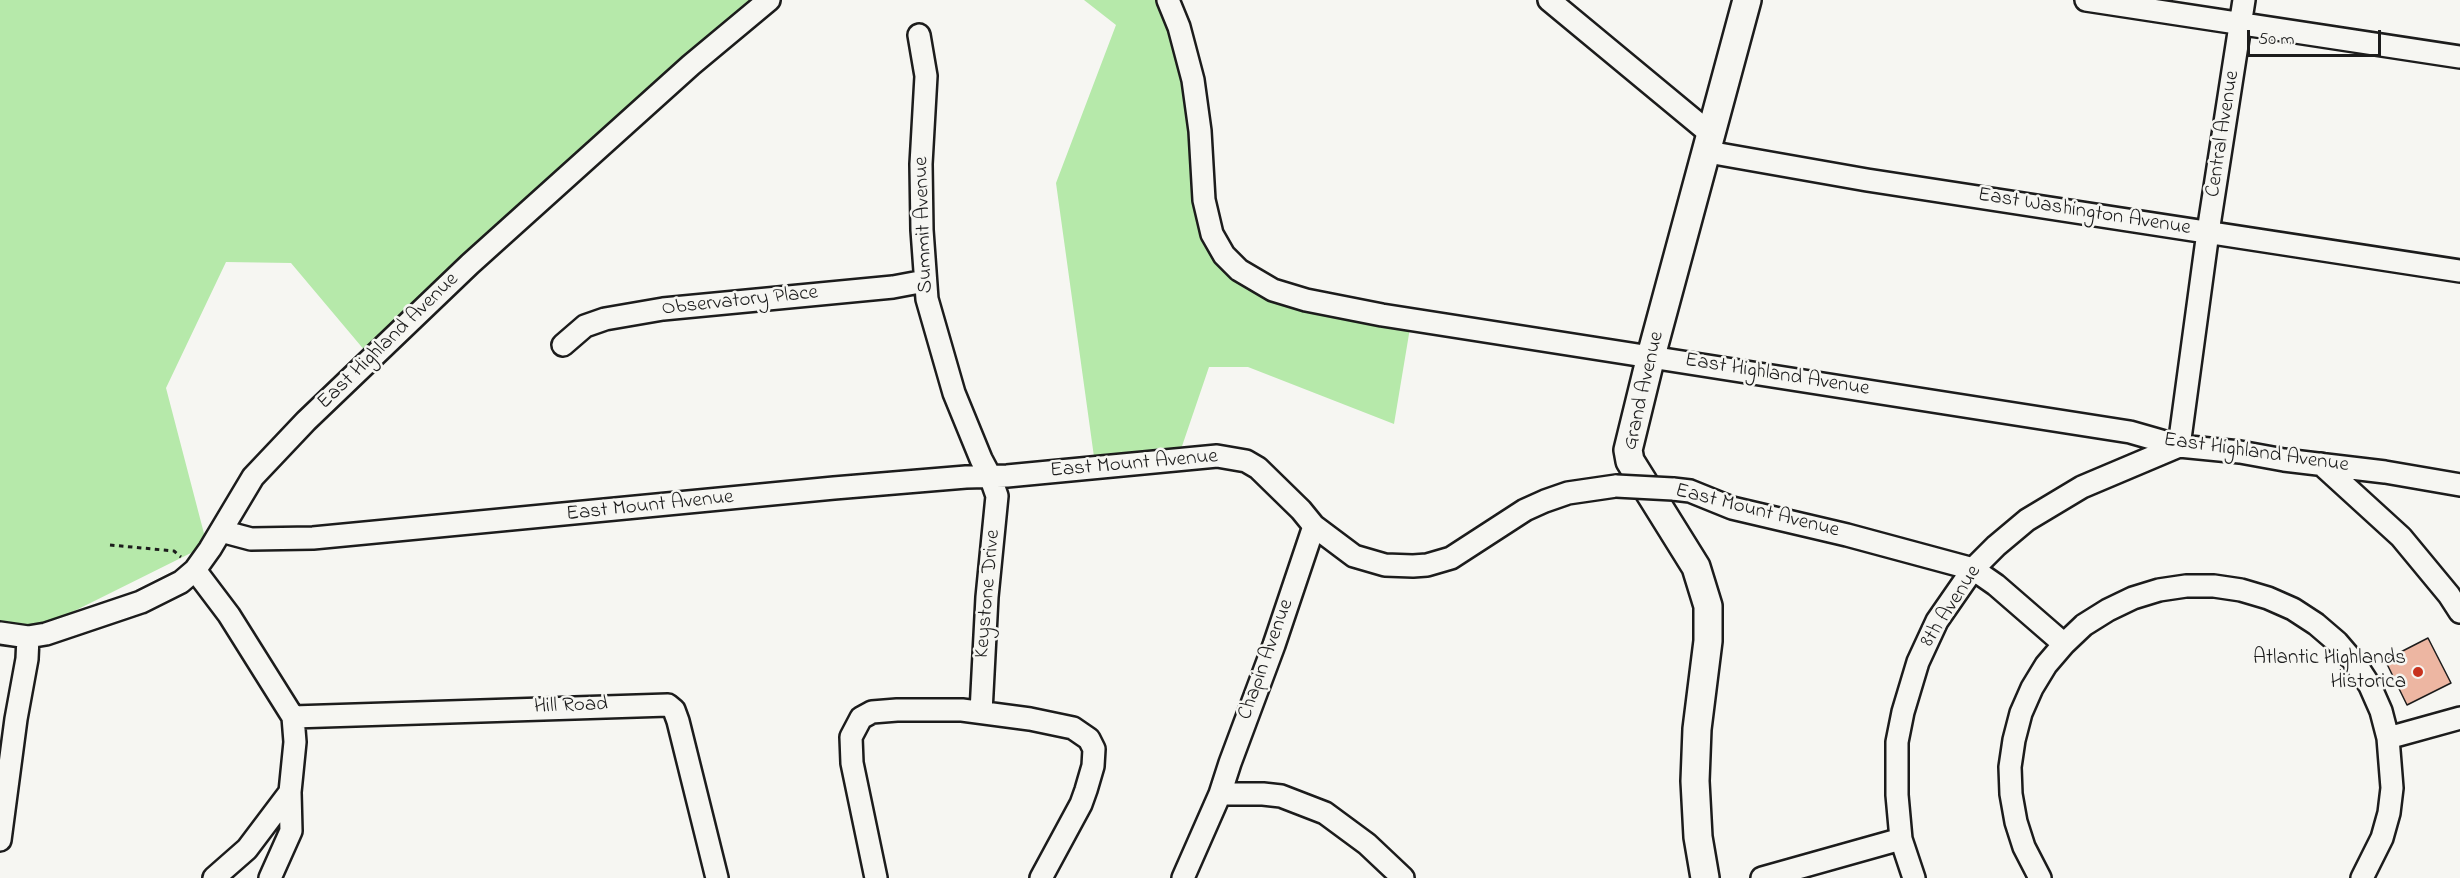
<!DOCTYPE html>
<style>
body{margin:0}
#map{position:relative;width:2460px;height:878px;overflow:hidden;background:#f6f6f2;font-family:"Indie Flower",sans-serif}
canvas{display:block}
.scale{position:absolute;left:2247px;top:30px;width:134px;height:27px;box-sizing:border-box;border:3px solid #1c1c1c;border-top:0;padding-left:8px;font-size:18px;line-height:21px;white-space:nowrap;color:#1c1c1c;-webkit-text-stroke:4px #f6f6f2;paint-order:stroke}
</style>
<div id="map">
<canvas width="2460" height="878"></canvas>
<div class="scale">50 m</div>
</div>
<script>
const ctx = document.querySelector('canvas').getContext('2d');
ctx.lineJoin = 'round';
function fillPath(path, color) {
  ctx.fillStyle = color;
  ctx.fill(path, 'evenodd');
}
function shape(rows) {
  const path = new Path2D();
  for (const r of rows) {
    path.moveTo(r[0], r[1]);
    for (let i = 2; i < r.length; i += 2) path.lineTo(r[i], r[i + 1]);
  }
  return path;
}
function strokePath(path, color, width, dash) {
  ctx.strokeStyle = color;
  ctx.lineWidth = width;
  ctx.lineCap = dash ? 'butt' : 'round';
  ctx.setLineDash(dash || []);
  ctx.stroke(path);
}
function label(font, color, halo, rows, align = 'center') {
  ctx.font = font + ' "Indie Flower",sans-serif';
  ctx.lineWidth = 5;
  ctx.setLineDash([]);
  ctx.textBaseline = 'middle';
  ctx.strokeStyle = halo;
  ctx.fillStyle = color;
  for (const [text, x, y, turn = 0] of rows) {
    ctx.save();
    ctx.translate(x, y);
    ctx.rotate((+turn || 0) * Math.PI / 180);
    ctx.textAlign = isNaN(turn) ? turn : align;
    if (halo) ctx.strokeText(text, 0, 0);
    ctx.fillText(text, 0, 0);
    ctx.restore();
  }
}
fillPath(shape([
 [0,0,774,0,371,358,291,263,226,262,166,388,207,545,24,636,0,627],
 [1084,0,1159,0,1178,26,1222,249,1283,298,1411,322,1394,424,1248,367,1209,367,1179,455,1095,464,1056,183,1116,25]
]), '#b6e9aa');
const building = shape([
 [2428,638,2451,683,2407,705,2385,660,2428,638]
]);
fillPath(building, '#edb6a2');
strokePath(building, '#1c1c1c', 1.5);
const minor = shape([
 [1168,0,1179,27,1193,80,1200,131,1204,200,1212,234,1224,255,1239,270,1273,290,1306,300,1382,315,2130,432,2179,446,2240,452,2284,460,2385,472,2460,485],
 [1549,0,1712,135],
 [2086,0,2460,57],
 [919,35,926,76,921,164,922,230,927,299,954,393,981,459,990,476,997,496,987,597,981,712],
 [1708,152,1867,180,2460,271],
 [563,345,585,326,605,319,663,309,893,287,925,281],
 [2179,446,2208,232,2244,0],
 [2321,464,2401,537,2449,595,2460,612],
 [1673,489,1690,491,1732,508,1847,535,1973,569,1996,585,2064,644],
 [221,531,251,539,313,538,834,488,966,477,1007,476,1217,456,1246,461,1258,468,1301,510,1314,526,1354,556,1385,565,1413,566,1427,565,1451,558,1525,510,1545,501,1568,493,1616,486],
 [195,570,229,615,293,717,295,742,290,792,291,831,270,878],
 [0,633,28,637,46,634,141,602,181,582,195,570,210,549,253,477,306,421,470,264,691,65,769,0],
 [293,717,668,705,674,710,678,721,717,878],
 [2388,738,2460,718],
 [1220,794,1230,763,1274,645,1314,526],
 [0,840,16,719,27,659,28,637],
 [214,878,247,849,290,792],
 [876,878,852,763,851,737,861,718,872,712,897,710,962,710,1030,719,1073,728,1089,739,1094,749,1093,766,1086,790,1081,804,1041,878],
 [1183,878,1220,794,1263,794,1281,796,1325,813,1367,844,1403,878],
 [1762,878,1901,839],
 [1914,878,1901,839,1897,795,1897,742,1903,712,1918,662,1937,621,1973,569,1996,546,2027,520,2082,487,2179,446],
 [2040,878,2024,847,2016,822,2011,794,2010,767,2014,740,2021,713,2032,688,2046,665,2064,644,2084,625,2108,610,2133,598,2159,590,2186,586,2214,586,2241,590,2268,598,2293,609,2316,624,2337,642,2355,663,2370,686,2381,711,2388,738,2392,788,2389,813,2382,838,2362,878]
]);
const tertiary = shape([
 [1705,878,1698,837,1695,781,1697,729,1708,641,1708,606,1696,567,1630,461,1628,450,1651,356,1747,0]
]);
strokePath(minor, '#1c1c1c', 26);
strokePath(tertiary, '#1c1c1c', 32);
strokePath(shape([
 [110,545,174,551,181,557]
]), '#1c1c1c', 3, [4.5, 4.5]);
strokePath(minor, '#f6f6f2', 21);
strokePath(tertiary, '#f6f6f2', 27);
const minorBridge = shape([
 [1616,486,1673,489]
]);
strokePath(minorBridge, '#1c1c1c', 26, []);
strokePath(minorBridge, '#f6f6f2', 21);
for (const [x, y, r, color] of [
 [2418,672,6,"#c8321e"]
]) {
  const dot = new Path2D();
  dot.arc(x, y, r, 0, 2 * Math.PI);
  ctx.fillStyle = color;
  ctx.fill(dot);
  strokePath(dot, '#f6f6f2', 2);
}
label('21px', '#1c1c1c', '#f6f6f2', [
 ["Central Avenue",2224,134,-81],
 ["East Washington Avenue",2084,213,9],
 ["Summit Avenue",925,225,-92],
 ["Observatory Place",740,302,-6],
 ["East Highland Avenue",389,342,-44],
 ["East Highland Avenue",1777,376,9],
 ["Grand Avenue",1645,391,-77],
 ["East Highland Avenue",2256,454,8],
 ["East Mount Avenue",1134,465,-5],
 ["East Mount Avenue",650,507,-6],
 ["East Mount Avenue",1757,512,14],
 ["Keystone Drive",989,594,-85],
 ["8th Avenue",1952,607,-57],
 ["Chapin Avenue",1267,660,-70],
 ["Hill Road",571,707,-2]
]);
label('21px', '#1c1c1c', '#f6f6f2', [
 ["Atlantic Highlands",2406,660],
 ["Historica",2406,684]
], 'right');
</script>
